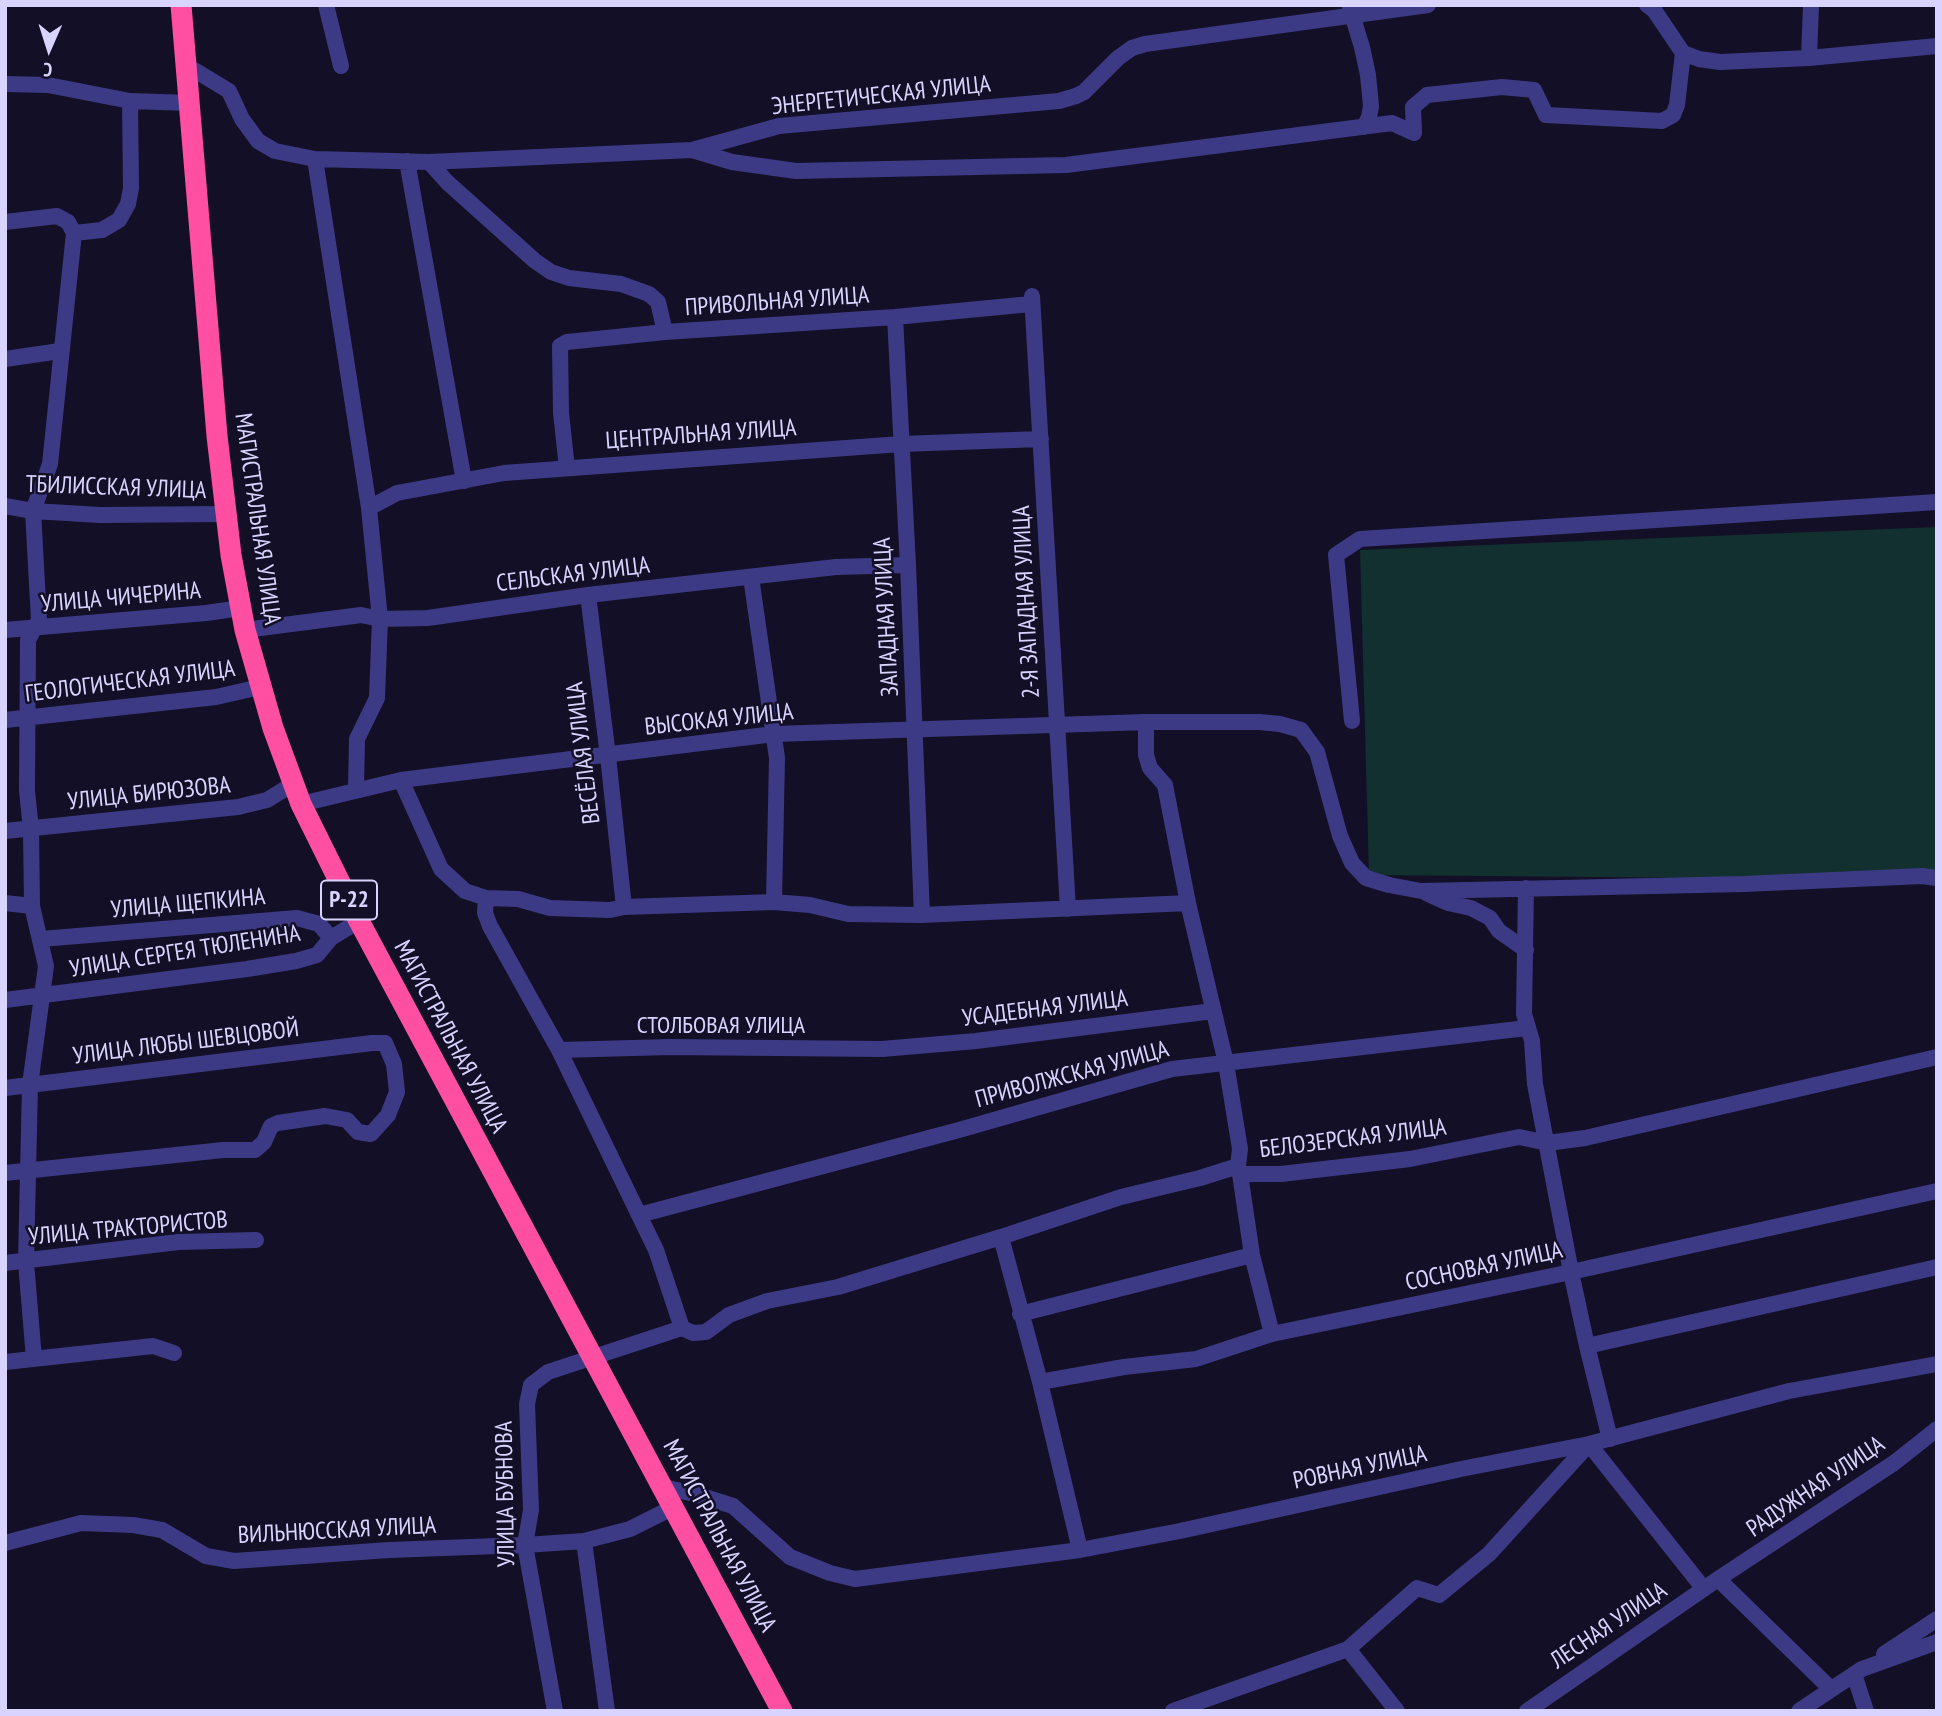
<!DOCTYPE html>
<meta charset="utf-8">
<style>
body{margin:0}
#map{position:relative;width:1942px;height:1716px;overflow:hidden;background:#130f26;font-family:"PT Sans Narrow",sans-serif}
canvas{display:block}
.frame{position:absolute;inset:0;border:7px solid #d9d4ff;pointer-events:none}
.north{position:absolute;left:14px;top:14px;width:70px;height:70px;-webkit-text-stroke:5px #130f26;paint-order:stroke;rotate:183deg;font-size:19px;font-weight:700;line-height:28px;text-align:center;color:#d9d4ff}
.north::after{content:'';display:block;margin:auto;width:24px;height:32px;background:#d9d4ff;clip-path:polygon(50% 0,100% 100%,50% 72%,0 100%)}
</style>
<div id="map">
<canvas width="1942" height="1716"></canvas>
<div class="frame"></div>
<div class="north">С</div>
</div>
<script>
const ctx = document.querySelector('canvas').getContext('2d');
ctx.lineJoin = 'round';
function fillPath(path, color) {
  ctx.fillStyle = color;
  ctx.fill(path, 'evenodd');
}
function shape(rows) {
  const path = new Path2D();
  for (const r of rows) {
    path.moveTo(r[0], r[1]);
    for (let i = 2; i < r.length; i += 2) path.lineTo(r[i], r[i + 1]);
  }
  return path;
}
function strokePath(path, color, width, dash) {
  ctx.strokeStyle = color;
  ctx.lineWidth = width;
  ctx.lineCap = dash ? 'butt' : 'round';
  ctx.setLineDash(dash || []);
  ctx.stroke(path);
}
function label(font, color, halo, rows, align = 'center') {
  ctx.font = font + ' "PT Sans Narrow",sans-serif';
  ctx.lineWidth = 5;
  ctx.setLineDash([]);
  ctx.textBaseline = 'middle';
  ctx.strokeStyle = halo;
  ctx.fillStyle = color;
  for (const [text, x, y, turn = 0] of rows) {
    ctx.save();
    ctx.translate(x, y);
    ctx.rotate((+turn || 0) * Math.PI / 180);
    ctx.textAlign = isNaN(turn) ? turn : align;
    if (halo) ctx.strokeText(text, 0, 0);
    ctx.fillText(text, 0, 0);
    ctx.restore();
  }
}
fillPath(shape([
 [1937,527,1937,880,1369,875,1360,550]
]), '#12302f');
strokePath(shape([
 [326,5,341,66],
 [1647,5,1654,10,1683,53,1699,59,1720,62,1809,58,1937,46],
 [1350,8,1362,47,1368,75,1371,106,1369,117,1364,127],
 [1809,58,1811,5],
 [186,65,229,91,242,119,258,141,275,151,315,159,429,162,692,150,779,126,1059,101,1076,96,1084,92,1118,58,1132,48,1145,44,1428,5],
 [5,84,48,85,130,101,189,103],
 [692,150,732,162,796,171,1066,165,1392,123,1414,133,1413,107,1427,95,1502,87,1534,90,1546,115,1662,121,1673,115,1677,105,1683,53],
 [315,159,369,508,380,619,377,698,357,739,356,789],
 [407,161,464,481],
 [429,162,447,182,535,261,551,272,569,278,621,284,649,294,658,302,665,332,895,317,1031,304],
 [5,222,57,216,68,222,74,233,50,464,33,511,39,620,28,640,27,791,31,829,32,906,46,966,30,1085,26,1262,34,1359],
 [74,233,102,230,119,220,128,204,131,188,130,101],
 [1032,296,1068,909],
 [895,317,908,565,922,915],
 [5,359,60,351],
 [567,468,561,413,560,346,567,342,665,332],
 [5,506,33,511,100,515,226,514],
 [369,508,397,493,504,473,901,444,1041,439],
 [751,577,777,758,774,902],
 [588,595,608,756,624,907],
 [5,630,206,613,241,608],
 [245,630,361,615,380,619,428,618,588,595,836,567,908,565],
 [5,720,216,697,260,687],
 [1352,721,1336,555,1360,539,1937,502],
 [1146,722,1146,755,1150,768,1165,785,1188,903,1226,1063,1240,1149,1238,1166],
 [401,780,441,869,465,891,486,898,485,913,490,926,559,1050,656,1250,682,1328],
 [301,804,401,780,774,734,1146,722,1259,722,1280,724,1301,730,1317,752,1340,836,1352,863,1366,878,1389,885,1421,891,1744,884,1922,876,1937,878],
 [5,831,238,807,267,800,293,784],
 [1526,888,1524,1014,1532,1041,1535,1084,1571,1272,1587,1346,1610,1439],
 [1426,893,1448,903,1471,908,1490,918,1499,931,1526,950],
 [486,898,518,899,550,908,610,910,624,907,774,902,810,905,848,914,922,915,1188,903],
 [5,903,32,906],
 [41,939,297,918,319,924,331,938],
 [5,1000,247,969,296,961,317,955,331,938,359,921],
 [559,1050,670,1047,882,1049,976,1041,1213,1011],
 [5,1088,372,1043,385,1043,394,1064,397,1092,388,1115,371,1134,358,1132,347,1120,325,1116,278,1123,271,1126,264,1142,255,1150,223,1150,5,1173],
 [1240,1174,1252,1255,1272,1334],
 [639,1215,959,1130,1172,1069,1527,1028],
 [1001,1237,1040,1382,1080,1550],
 [5,1263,178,1242,256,1240],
 [1020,1314,1252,1255],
 [1587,1346,1937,1267],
 [5,1362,153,1346,174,1353],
 [1040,1382,1124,1367,1196,1359,1272,1334,1571,1272,1937,1191],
 [663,1487,695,1494,733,1506,790,1557,830,1573,855,1579,1080,1550,1180,1531,1461,1469,1589,1444,1789,1391,1937,1364],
 [584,1541,607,1711],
 [5,1543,81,1523,133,1525,162,1530,206,1556,234,1561,389,1550,525,1545,584,1541,630,1529,674,1507],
 [1718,1579,1831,1689],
 [1348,1649,1397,1711],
 [1884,1654,1937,1619],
 [1854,1674,1866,1711],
 [555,1711,525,1545,531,1510,527,1404,531,1385,548,1372,682,1328,693,1333,706,1332,729,1315,767,1301,838,1287,1001,1237,1121,1197,1200,1178,1238,1166,1240,1174,1281,1174,1410,1159,1519,1137,1548,1143,1585,1138,1937,1057],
 [1173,1711,1348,1649,1417,1588,1439,1595,1489,1554,1589,1444,1704,1589],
 [1527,1711,1718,1579,1894,1463,1937,1429],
 [1799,1711,1862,1669,1937,1642]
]), '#3d3a85', 16);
strokePath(shape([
 [181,5,217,436,231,555,245,630,273,728,301,804,359,921,782,1711]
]), '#ff4fa3', 21);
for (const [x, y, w] of [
 [349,900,56]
]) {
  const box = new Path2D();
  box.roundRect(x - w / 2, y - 19.5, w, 39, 5);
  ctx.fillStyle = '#130f26';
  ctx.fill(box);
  strokePath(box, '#d9d4ff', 2);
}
label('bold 23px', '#d9d4ff', null, [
 ["Р-22",349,900]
]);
label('24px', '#d9d4ff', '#130f26', [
 ["ЭНЕРГЕТИЧЕСКАЯ УЛИЦА",881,96,-6],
 ["ПРИВОЛЬНАЯ УЛИЦА",777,302,-4],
 ["ЦЕНТРАЛЬНАЯ УЛИЦА",701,435,-4],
 ["ТБИЛИССКАЯ УЛИЦА",116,488,2],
 ["МАГИСТРАЛЬНАЯ УЛИЦА",257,519,82],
 ["СЕЛЬСКАЯ УЛИЦА",573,575,-7],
 ["УЛИЦА ЧИЧЕРИНА",121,598,-5],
 ["2-Я ЗАПАДНАЯ УЛИЦА",1027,602,-93],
 ["ЗАПАДНАЯ УЛИЦА",887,617,-93],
 ["ГЕОЛОГИЧЕСКАЯ УЛИЦА",130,682,-7],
 ["ВЫСОКАЯ УЛИЦА",719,720,-6],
 ["ВЕСЁЛАЯ УЛИЦА",584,753,-97],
 ["УЛИЦА БИРЮЗОВА",149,794,-6],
 ["УЛИЦА ЩЕПКИНА",188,904,-5],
 ["УЛИЦА СЕРГЕЯ ТЮЛЕНИНА",185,952,-9],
 ["УСАДЕБНАЯ УЛИЦА",1045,1009,-7],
 ["СТОЛБОВАЯ УЛИЦА",721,1026],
 ["МАГИСТРАЛЬНАЯ УЛИЦА",450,1037,62],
 ["УЛИЦА ЛЮБЫ ШЕВЦОВОЙ",186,1043,-7],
 ["ПРИВОЛЖСКАЯ УЛИЦА",1072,1075,-15],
 ["БЕЛОЗЕРСКАЯ УЛИЦА",1353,1139,-7],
 ["УЛИЦА ТРАКТОРИСТОВ",128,1229,-5],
 ["СОСНОВАЯ УЛИЦА",1484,1267,-12],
 ["РОВНАЯ УЛИЦА",1360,1468,-12],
 ["РАДУЖНАЯ УЛИЦА",1816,1487,-34],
 ["УЛИЦА БУБНОВА",506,1494,-91],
 ["ВИЛЬНЮССКАЯ УЛИЦА",337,1531,-3],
 ["МАГИСТРАЛЬНАЯ УЛИЦА",719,1536,62],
 ["ЛЕСНАЯ УЛИЦА",1609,1626,-34]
]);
</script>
